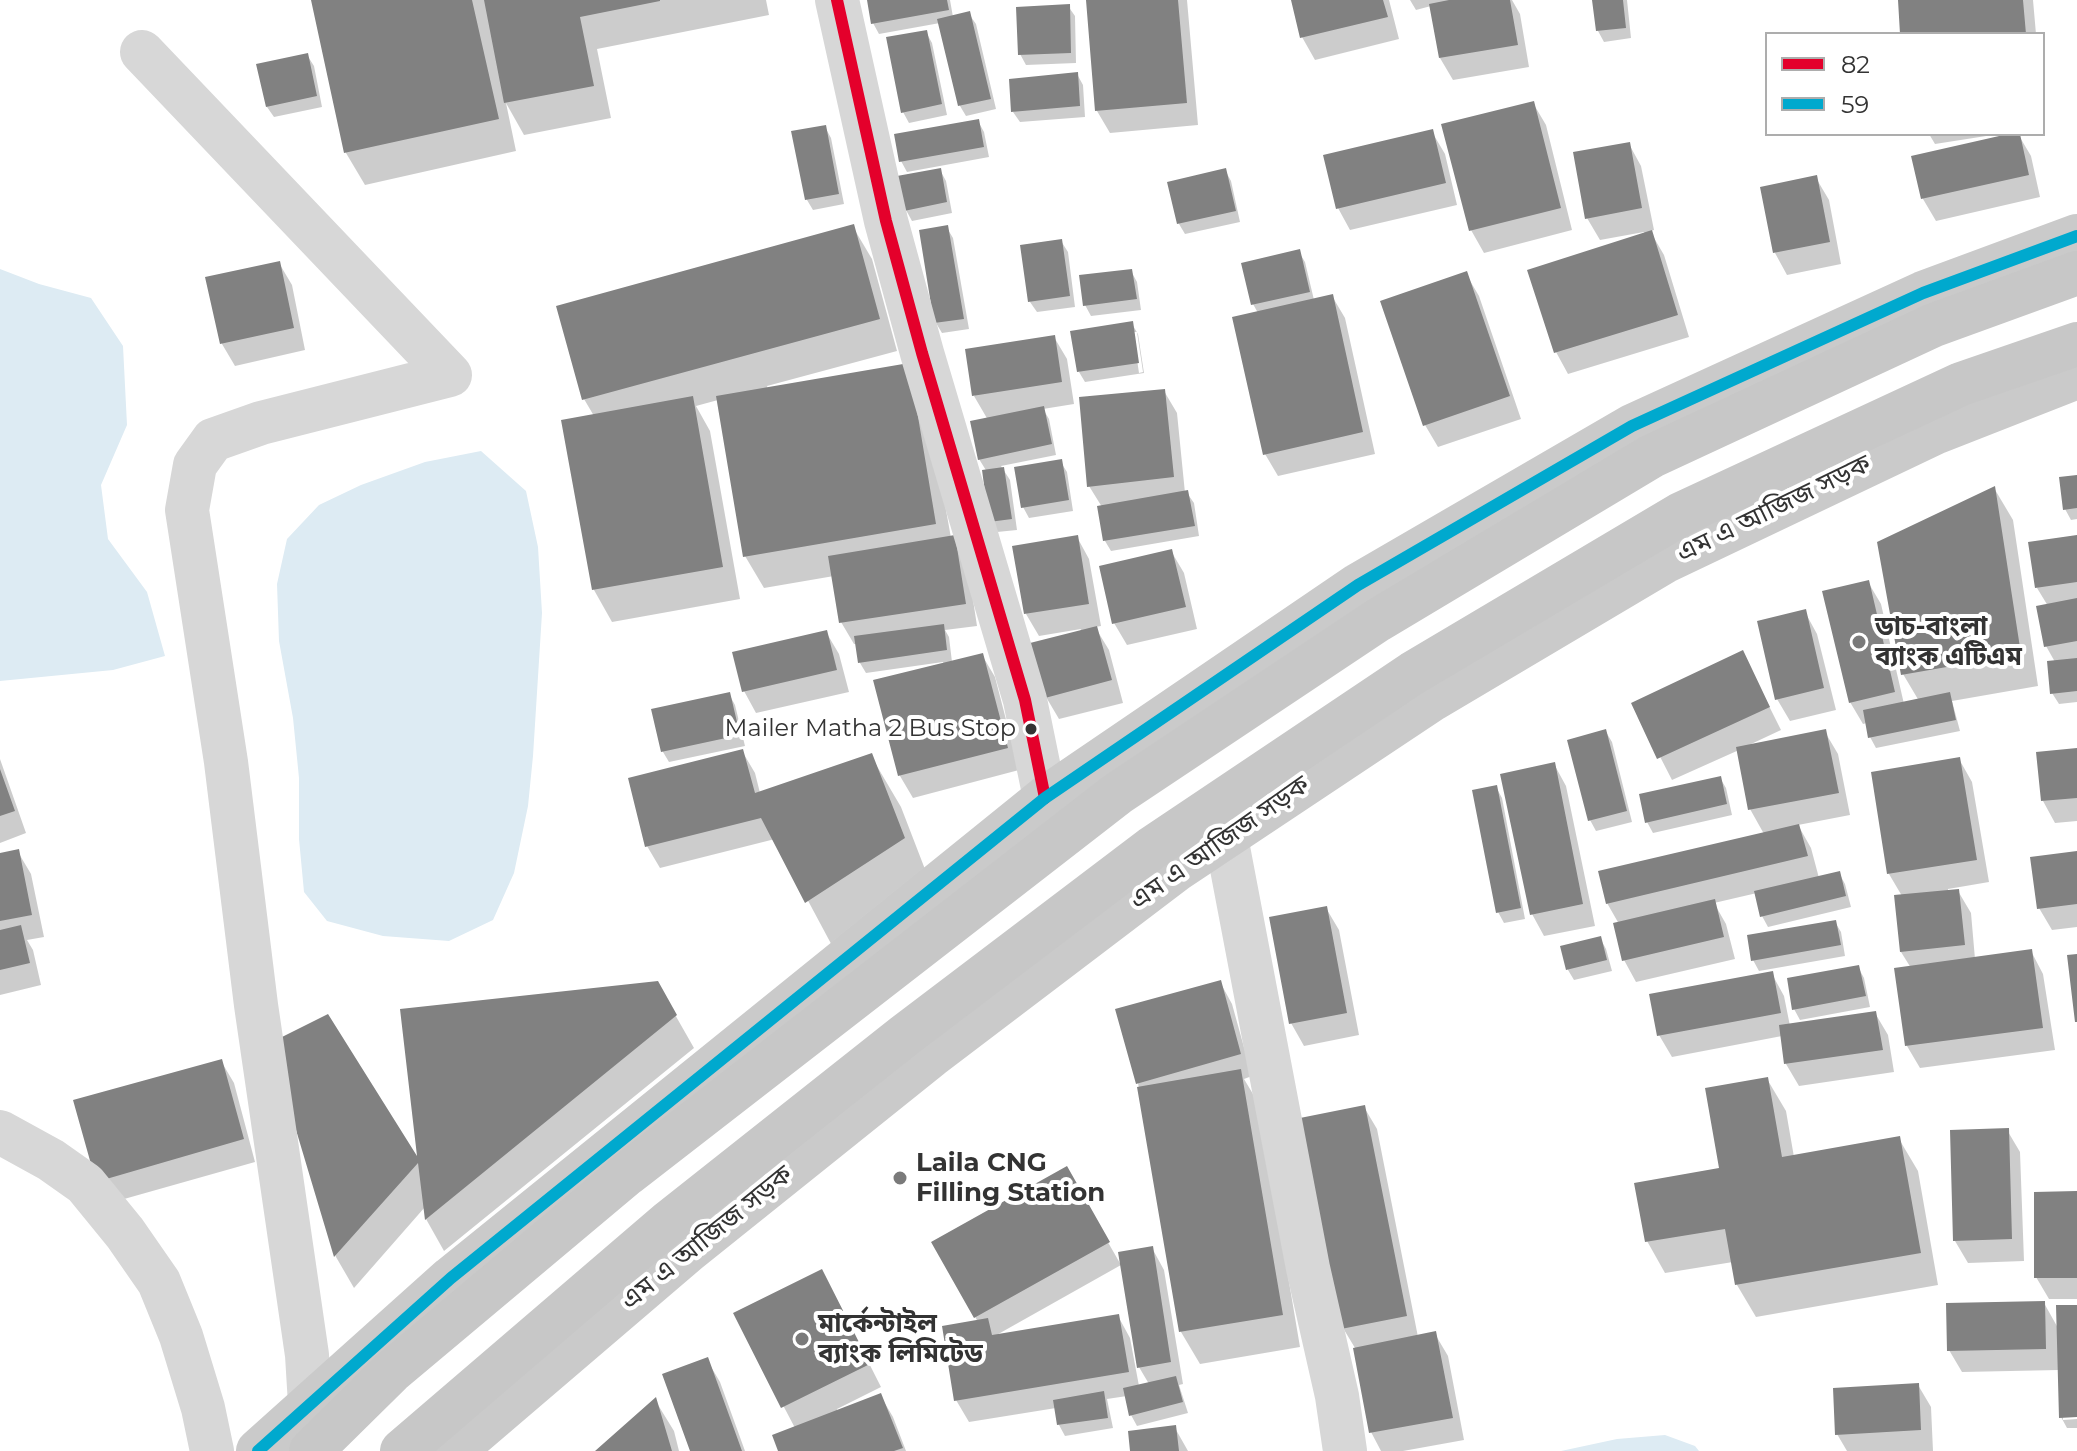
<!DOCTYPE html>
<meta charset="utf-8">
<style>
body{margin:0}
#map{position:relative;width:2077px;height:1451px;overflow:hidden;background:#fff;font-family:Montserrat,sans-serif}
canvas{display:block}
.legend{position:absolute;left:1765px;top:32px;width:280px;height:104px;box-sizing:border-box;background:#fff;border:2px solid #adadad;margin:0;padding:10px 14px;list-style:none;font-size:24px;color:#333}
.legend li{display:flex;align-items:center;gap:16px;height:40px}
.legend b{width:40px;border:2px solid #adadad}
</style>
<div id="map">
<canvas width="2077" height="1451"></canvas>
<ul class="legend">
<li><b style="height:10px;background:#e4002b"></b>82</li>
<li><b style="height:10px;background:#00a9ce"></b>59</li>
</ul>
</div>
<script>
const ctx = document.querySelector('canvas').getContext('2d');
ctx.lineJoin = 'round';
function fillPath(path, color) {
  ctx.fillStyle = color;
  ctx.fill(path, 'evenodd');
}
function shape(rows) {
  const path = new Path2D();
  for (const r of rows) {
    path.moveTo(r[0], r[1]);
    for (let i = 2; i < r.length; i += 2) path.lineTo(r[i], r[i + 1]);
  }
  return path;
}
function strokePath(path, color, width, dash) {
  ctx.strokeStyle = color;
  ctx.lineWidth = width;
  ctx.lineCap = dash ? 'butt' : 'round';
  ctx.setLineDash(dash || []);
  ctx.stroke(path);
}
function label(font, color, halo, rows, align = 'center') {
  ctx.font = font + ' Montserrat,"Noto Sans Bengali",sans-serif';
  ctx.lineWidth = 8;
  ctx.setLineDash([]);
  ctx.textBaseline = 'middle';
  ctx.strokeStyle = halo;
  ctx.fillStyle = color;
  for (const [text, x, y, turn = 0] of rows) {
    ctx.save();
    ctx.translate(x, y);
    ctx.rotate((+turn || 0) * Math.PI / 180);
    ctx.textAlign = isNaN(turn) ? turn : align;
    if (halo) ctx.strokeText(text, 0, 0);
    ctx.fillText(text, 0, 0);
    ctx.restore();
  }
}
fillPath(shape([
 [0,269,39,284,91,298,123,346,127,425,101,485,108,539,147,592,165,656,113,670,0,681],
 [481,451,526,491,538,547,542,613,533,756,528,806,514,873,493,920,449,941,383,936,327,921,304,892,299,839,299,778,293,718,279,641,277,584,287,539,319,505,361,485,425,462],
 [1665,1435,1695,1446,1699,1451,1561,1451,1617,1439]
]), '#ddebf3');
fillPath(shape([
 [313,0,766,0,769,15,597,49,611,118,524,135,506,103,516,151,365,185,346,153],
 [869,0,950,0,953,17,969,14,976,24,996,109,966,116,960,106,940,23,879,34,873,23],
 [1088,0,1187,0,1198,125,1110,133,1097,111],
 [1293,0,1389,0,1399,39,1315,60,1302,37],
 [1410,0,1512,0,1520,14,1529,67,1453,80,1440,58,1431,6,1416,10],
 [1594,0,1627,0,1631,38,1604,42,1598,31],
 [1900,0,2033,0,2036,34,1902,34],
 [1068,6,1075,16,1076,63,1026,65,1020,54],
 [926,32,932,43,947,115,909,123,903,112],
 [307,55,314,66,322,107,274,117,267,107],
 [1077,74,1083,85,1085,117,1020,122,1013,112],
 [1533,103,1546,125,1572,230,1484,253,1471,230],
 [978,121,984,132,989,157,907,172,901,161],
 [825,127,831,138,844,204,813,210,807,200,793,133],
 [1432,132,1445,154,1457,205,1350,230,1338,208],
 [1929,134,1999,134,1935,144],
 [2009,134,2018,134,2031,156,2040,197,1936,221,1923,199,1914,158],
 [1629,144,1641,166,1654,230,1650,231,1664,255,1689,337,1568,374,1556,352,1645,235,1644,232,1600,240,1587,218],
 [940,170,946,181,952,213,912,221,906,210],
 [1225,170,1231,181,1240,222,1185,234,1179,224,1169,184],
 [1816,178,1829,200,1841,264,1787,275,1775,253],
 [853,227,872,259,897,351,767,386,768,389,926,397,951,538,967,560,977,626,945,630,949,637,952,662,982,655,995,677,1019,770,913,798,900,776,875,682,944,665,943,662,866,673,860,663,857,644,854,644,841,622,834,576,764,588,745,556,718,400,696,406,710,431,740,599,612,622,594,590,594,416,584,399],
 [947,228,953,238,969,329,942,333,936,323],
 [1061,241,1068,252,1075,307,1037,312,1030,302],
 [1299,252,1305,262,1314,300,1332,296,1345,318,1375,454,1278,476,1265,454,1258,313,1253,304],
 [279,263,292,285,305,350,235,366,222,344,207,279],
 [1131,271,1137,282,1141,310,1091,316,1085,305],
 [1466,274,1479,296,1521,419,1438,447,1425,425],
 [1132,324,1138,334,1144,373,1085,382,1079,372],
 [1133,332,1137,332,1143,372,1139,373],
 [1054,337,1067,359,1074,404,1043,409,1049,419,1056,455,1001,466,1010,480,1017,530,997,532,991,521,987,472,979,459,988,420,974,396],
 [1164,391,1177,413,1185,493,1187,493,1194,503,1199,536,1111,551,1105,541,1102,507,1089,486],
 [1060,461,1067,472,1073,511,1029,518,1023,507],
 [2077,477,2077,519,2071,520,2065,509],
 [1994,488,2013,520,2038,686,1952,701,1960,731,1876,748,1870,737,1867,723,1863,724,1850,702,1868,582,1881,604,1904,704,1919,701,1903,674],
 [1077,537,1089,559,1101,626,1095,627,1109,650,1123,703,1059,719,1046,697,1081,629,1039,636,1026,614],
 [2077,537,2077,702,2059,704,2052,693,2055,662,2046,646,2048,606,2037,588],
 [1171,551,1184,573,1197,629,1127,645,1114,623],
 [1805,612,1817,634,1836,710,1790,721,1777,699],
 [826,632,839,654,849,692,756,713,744,691],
 [1742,652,1781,730,1749,745,1825,732,1838,754,1850,815,1798,825,1811,848,1819,878,1839,873,1845,884,1851,907,1768,927,1762,916,1757,893,1714,903,1726,924,1735,959,1636,982,1624,960,1619,924,1607,903,1764,834,1750,809,1739,750,1672,780,1633,704],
 [729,694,735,705,745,746,669,762,663,752,654,711],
 [1606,732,1612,742,1632,822,1596,831,1590,820],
 [2077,750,2077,821,2055,823,2043,801],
 [742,751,755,773,760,793,871,756,901,807,933,890,836,953,775,839,660,868,647,846],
 [0,759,26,833,0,843],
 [1959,759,1972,782,1989,882,1948,889,1948,892,1958,891,1971,913,1975,959,2031,951,2043,974,2055,1050,1920,1068,1907,1046,1911,968,1901,952,1902,896,1889,874,1873,773],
 [1554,764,1566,786,1595,926,1544,936,1532,914],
 [1720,778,1726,788,1732,815,1653,833,1647,822],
 [1496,787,1502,798,1525,919,1504,923,1498,912],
 [18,852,31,874,44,937,27,940,33,950,41,985,0,995,0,855],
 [2077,853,2077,927,2052,930,2039,908],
 [1326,908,1339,930,1359,1035,1304,1046,1291,1023],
 [1835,922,1841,932,1845,956,1759,971,1753,960],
 [1600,938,1606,949,1612,971,1574,980,1568,970,1562,948],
 [1858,967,1864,978,1870,1007,1800,1020,1794,1009],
 [1772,974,1784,996,1790,1026,1875,1013,1888,1035,1894,1072,1799,1086,1786,1064,1782,1036,1672,1057,1659,1035],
 [1220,982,1232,1004,1252,1076,1244,1079,1259,1104,1300,1347,1200,1364,1181,1332,1138,1083],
 [657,983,694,1048,444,1251,426,1219,425,1207,354,1288,336,1257,272,1044,420,1164],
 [221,1061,234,1083,255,1162,110,1203,98,1181],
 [1767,1079,1786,1111,1794,1157,1899,1139,1918,1171,1938,1285,1756,1317,1737,1285,1733,1262,1665,1273,1647,1241,1721,1170],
 [1364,1107,1377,1129,1418,1337,1435,1334,1448,1356,1464,1440,1403,1451,1381,1451,1371,1432,1355,1348,1343,1328],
 [2007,1130,2020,1152,2024,1261,1968,1263,1955,1241],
 [1066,1169,1121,1265,993,1337,1118,1316,1130,1338,1139,1386,1149,1384,1136,1362,1152,1248,1164,1270,1183,1384,1179,1385,1188,1413,1137,1426,1131,1415,1127,1396,1107,1399,1113,1428,1065,1436,1059,1425,1056,1408,969,1422,956,1400,978,1322,934,1243],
 [2077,1193,2077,1299,2049,1299,2036,1277],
 [834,1294,881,1387,837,1409,838,1412,880,1395,893,1417,906,1451,780,1451,795,1428,735,1314],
 [2044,1303,2058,1328,2077,1307,2077,1415,2063,1416,2063,1420,2077,1419,2077,1428,2067,1428,2061,1417,2059,1370,1962,1372,1949,1350],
 [707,1360,720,1382,745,1451,693,1451],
 [1918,1385,1931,1407,1933,1451,1847,1451,1837,1434],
 [655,1400,674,1431,679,1451,598,1451],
 [1175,1428,1188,1451,1132,1451]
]), '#0003');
fillPath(shape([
 [311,0,472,0,499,119,344,153],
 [484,0,660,0,660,1,580,17,594,86,504,103],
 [867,0,947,0,949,10,871,24],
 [1086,0,1178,0,1187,103,1095,111],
 [1291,0,1383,0,1388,17,1300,38],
 [1449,0,1510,0,1518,45,1439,58,1429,4],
 [1592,0,1623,0,1626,28,1596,31],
 [1898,0,2023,0,2026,34,1900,34],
 [1070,4,1071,53,1018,55,1016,7],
 [970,11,991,99,958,106,937,19],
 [927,30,942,104,901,113,886,37],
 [308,53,317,96,266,107,256,64],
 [1078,72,1080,106,1011,112,1009,79],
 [1534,101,1561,208,1469,231,1441,124],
 [979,119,984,147,899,162,894,134],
 [826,125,839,194,805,200,791,131],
 [1433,129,1446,183,1336,209,1323,155],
 [2008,134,2020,134,2029,175,1921,199,1911,156],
 [1630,142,1642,208,1585,219,1573,152],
 [941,168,947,202,904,211,897,176],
 [1226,168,1236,211,1177,224,1167,182],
 [1817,175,1830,242,1773,253,1760,187],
 [854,224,880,319,582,400,556,306],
 [948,225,964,319,934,323,919,230],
 [1652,230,1678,315,1554,353,1527,270],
 [1062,239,1070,296,1028,302,1020,245],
 [1300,249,1310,292,1251,305,1241,263],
 [280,261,294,328,220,344,205,277],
 [1132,269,1137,299,1083,306,1079,275],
 [1467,271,1510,396,1423,426,1380,301],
 [1333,294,1363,432,1263,455,1232,317],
 [1133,321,1139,363,1077,372,1070,331],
 [1055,335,1062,382,972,396,965,349],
 [909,363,936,524,743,557,716,396],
 [1165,389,1174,477,1087,487,1079,397],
 [693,396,723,567,592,590,561,420],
 [1044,406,1052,444,978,460,970,421],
 [1062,459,1069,500,1021,508,1014,467],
 [1004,467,1012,519,989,522,982,470],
 [2077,475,2077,508,2063,510,2059,477],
 [1995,486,2021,654,1901,675,1877,542],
 [1188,490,1195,526,1103,541,1097,506],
 [955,535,966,604,839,623,828,556],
 [1078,535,1089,604,1024,614,1012,546],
 [2077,535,2077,582,2035,588,2028,542],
 [1172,549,1186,607,1112,624,1099,566],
 [1869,580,1895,692,1849,703,1822,591],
 [2077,598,2077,641,2044,647,2036,606],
 [1806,609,1824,688,1775,700,1757,621],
 [944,624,947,650,858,663,854,636],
 [1097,626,1112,680,1045,698,1030,643],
 [827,630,837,670,742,692,732,652],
 [1743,650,1770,707,1657,759,1631,703],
 [983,653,1008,748,898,776,873,680],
 [2077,658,2077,691,2050,694,2047,661],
 [730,692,740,735,661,752,651,709],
 [1950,692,1956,720,1868,738,1863,710],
 [1606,729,1627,811,1588,821,1567,740],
 [1826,729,1839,793,1748,810,1736,747],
 [2077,748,2077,798,2041,801,2036,752],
 [743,749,755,793,872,753,905,838,805,903,761,818,645,847,628,778],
 [1960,757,1977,860,1887,874,1871,772],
 [1555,762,1583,904,1530,915,1500,774],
 [0,769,15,811,0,816],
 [1721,776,1727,804,1645,823,1639,794],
 [1497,785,1521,908,1496,913,1472,790],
 [1799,824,1808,856,1606,904,1598,871],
 [19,849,32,915,0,921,0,853],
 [2077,851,2077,904,2037,909,2030,857],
 [1840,871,1846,896,1760,917,1754,891],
 [1959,889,1965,945,1900,952,1894,895],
 [1715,899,1724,937,1622,961,1613,923],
 [1327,906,1347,1013,1289,1024,1269,917],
 [1836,920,1841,945,1751,961,1747,935],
 [21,925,30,963,0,970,0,930],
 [1601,936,1607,960,1566,970,1560,946],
 [2032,949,2043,1028,1905,1046,1894,968],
 [2077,954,2077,1022,2075,1022,2067,955],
 [1859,965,1866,996,1792,1010,1787,978],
 [1773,971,1781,1013,1657,1036,1649,994],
 [1221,980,1241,1054,1136,1084,1115,1009],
 [658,981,677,1015,425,1220,418,1163,334,1257,270,1043,328,1014,417,1156,400,1009],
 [1876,1011,1883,1050,1784,1064,1779,1025],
 [222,1059,244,1139,96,1182,73,1100],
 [1241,1069,1283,1315,1179,1332,1137,1087],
 [1768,1077,1782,1157,1900,1136,1921,1253,1735,1285,1725,1229,1645,1242,1634,1183,1719,1168,1705,1088],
 [1365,1105,1407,1316,1341,1329,1300,1118],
 [2009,1128,2012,1239,1953,1241,1950,1130],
 [1067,1166,1110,1242,974,1318,931,1242],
 [2077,1191,2077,1278,2034,1278,2034,1192],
 [1153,1246,1171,1362,1137,1368,1118,1252],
 [822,1269,870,1364,781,1408,733,1313],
 [2045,1301,2046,1349,1947,1351,1946,1303],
 [2056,1305,2077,1305,2077,1417,2059,1418],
 [1119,1314,1129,1372,954,1401,942,1326,988,1318,992,1335],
 [1436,1331,1453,1418,1369,1433,1353,1348],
 [708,1357,742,1451,690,1451,662,1374],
 [1176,1376,1183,1402,1129,1416,1123,1388],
 [1919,1383,1921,1430,1835,1435,1833,1388],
 [1104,1391,1108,1418,1057,1425,1053,1400],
 [881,1393,903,1448,894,1451,778,1451,772,1435],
 [656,1397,672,1451,595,1451],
 [1176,1425,1179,1451,1130,1451,1128,1431]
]), '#818181');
strokePath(shape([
 [837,0,886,221,922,353,1025,700,1045,798],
 [142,52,450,375,261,423,213,440,195,465,187,510,226,762,256,1005,307,1355,310,1404],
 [1226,837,1308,1268,1337,1396,1345,1451],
 [0,1132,51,1160,85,1184,125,1233,159,1282,181,1336,203,1408,212,1451]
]), '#d7d7d7', 44);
strokePath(shape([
 [258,1451,451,1278,1045,798,1358,585,1632,426,1923,293,2077,236],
 [454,1451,689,1250,931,1056,1176,870,1433,699,1664,562,1937,432,2077,377]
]), '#cacaca', 44);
strokePath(shape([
 [311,1451,391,1372,627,1174,1117,794,1378,620,1652,456,1934,325,2077,273],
 [402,1451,669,1222,904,1036,1152,848,1413,673,1681,514,1961,384,2077,344]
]), '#c7c7c7', 44);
strokePath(shape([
 [837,0,886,221,922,353,1025,700,1045,798]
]), '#e4002b', 12);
strokePath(shape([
 [258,1451,451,1278,1045,798,1358,585,1632,426,1923,293,2077,236]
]), '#00a9ce', 12);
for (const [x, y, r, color] of [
 [1859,642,8,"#7a7a7a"],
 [1031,729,7,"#333"],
 [900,1178,8,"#7a7a7a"],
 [802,1339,8,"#7a7a7a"]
]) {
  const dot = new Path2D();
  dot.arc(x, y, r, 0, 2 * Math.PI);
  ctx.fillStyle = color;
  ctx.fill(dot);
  strokePath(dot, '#fff', 3);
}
label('24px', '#333', '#fff', [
 ["Mailer Matha 2 Bus Stop",1016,729]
], 'right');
label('26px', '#333', '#fff', [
 ["এম এ আজিজ সড়ক",1774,509,-26],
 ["এম এ আজিজ সড়ক",1220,843,-35],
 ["এম এ আজিজ সড়ক",707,1238,-39]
]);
label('bold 26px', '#333', '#fff', [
 ["ডাচ-বাংলা",1875,627],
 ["ব্যাংক এটিএম",1875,657],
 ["Laila CNG",916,1163],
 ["Filling Station",916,1193],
 ["মার্কেন্টাইল",818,1324],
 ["ব্যাংক লিমিটেড",818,1354]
], 'left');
</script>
